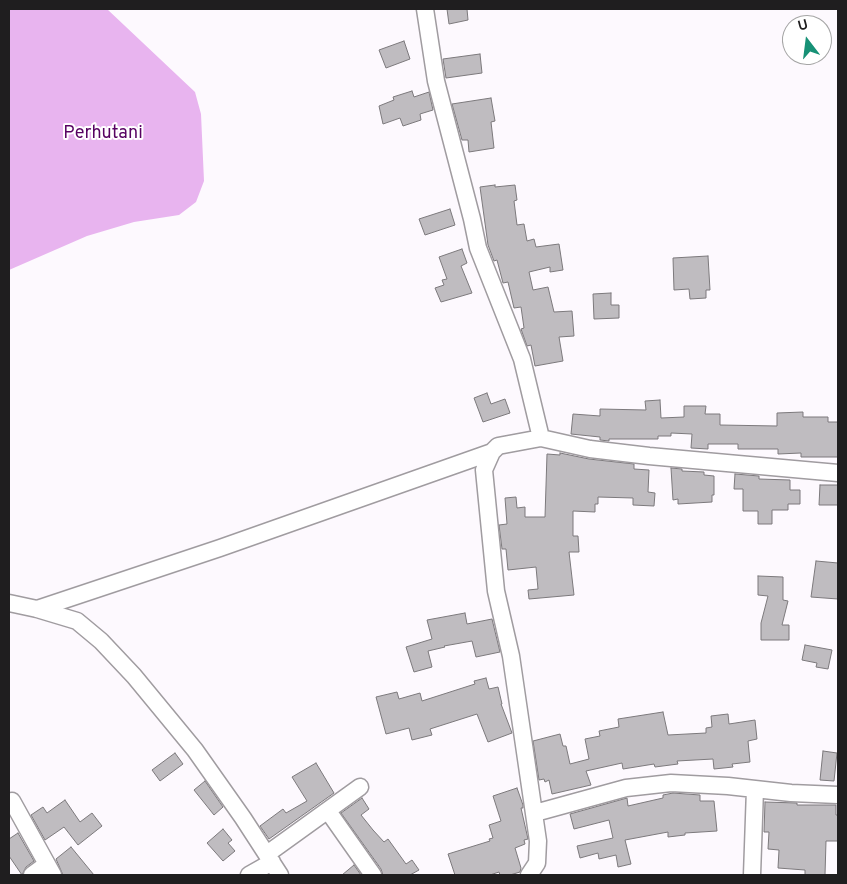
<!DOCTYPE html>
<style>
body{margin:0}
#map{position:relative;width:847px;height:884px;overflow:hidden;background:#fdf9fe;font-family:Overpass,sans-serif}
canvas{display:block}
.frame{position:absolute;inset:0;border:10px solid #1f1e1f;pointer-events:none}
.north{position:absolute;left:782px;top:15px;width:50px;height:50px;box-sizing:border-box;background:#fff;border:1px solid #a5a5a5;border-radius:50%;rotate:345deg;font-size:14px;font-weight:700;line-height:20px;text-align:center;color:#1f1e1f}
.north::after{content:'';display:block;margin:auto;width:18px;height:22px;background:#179176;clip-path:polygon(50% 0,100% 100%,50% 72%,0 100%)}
</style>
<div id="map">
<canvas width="847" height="884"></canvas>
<div class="frame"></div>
<div class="north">U</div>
</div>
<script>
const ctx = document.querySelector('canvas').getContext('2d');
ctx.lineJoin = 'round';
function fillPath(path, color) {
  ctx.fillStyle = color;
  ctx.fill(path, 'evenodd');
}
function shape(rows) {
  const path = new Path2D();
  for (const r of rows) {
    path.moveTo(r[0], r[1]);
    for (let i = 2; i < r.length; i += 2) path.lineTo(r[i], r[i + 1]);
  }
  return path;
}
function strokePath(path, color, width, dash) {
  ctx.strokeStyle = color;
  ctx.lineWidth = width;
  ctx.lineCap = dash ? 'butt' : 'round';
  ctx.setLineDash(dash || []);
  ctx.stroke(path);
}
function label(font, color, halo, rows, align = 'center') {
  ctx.font = font + ' Overpass,sans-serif';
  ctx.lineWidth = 4;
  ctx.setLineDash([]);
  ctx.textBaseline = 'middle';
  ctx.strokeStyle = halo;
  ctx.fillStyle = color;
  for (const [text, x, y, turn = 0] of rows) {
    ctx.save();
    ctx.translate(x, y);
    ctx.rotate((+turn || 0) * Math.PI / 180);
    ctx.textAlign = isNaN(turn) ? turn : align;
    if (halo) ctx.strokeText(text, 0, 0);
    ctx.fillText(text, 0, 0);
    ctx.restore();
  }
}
fillPath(shape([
 [9,9,107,9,195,92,201,114,204,181,196,202,179,215,134,222,87,236,9,270]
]), '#e8b4ef');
const building = shape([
 [447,9,467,9,468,20,449,24,447,9],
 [404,41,410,59,386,68,379,50,404,41],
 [480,54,482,73,446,78,443,59,480,54],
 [412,91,414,97,429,92,433,110,420,114,421,120,403,126,400,118,383,124,379,106,394,100,393,97,412,91],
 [491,98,495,121,491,122,494,148,469,152,468,140,462,140,452,104,491,98],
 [495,185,495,187,515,185,517,200,514,201,517,225,524,224,527,241,534,239,536,247,559,244,563,270,550,272,550,267,529,272,533,290,548,287,554,312,572,311,574,336,559,337,563,361,535,366,531,345,527,346,521,329,524,328,521,307,514,308,508,282,503,283,497,260,494,261,488,245,480,187,495,185],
 [450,209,455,225,425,235,419,219,450,209],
 [462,249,467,263,461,266,472,293,441,302,435,288,444,285,442,280,447,279,439,257,462,249],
 [708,256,710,290,706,290,706,298,690,299,689,289,674,290,673,258,708,256],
 [611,293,611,305,619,305,619,318,594,319,593,294,611,293],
 [487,393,491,404,505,399,510,413,483,422,474,398,487,393],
 [660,400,661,418,684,417,684,406,706,406,705,414,720,414,720,425,777,426,777,413,803,412,803,417,828,417,828,422,838,422,838,457,801,457,801,453,778,454,778,449,738,449,738,444,708,444,708,449,691,448,692,434,671,433,671,436,658,436,658,439,609,439,609,441,600,440,600,437,571,434,573,414,600,416,600,409,646,410,645,401,660,400],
 [560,453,589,459,634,464,634,469,649,470,648,492,655,493,654,506,633,505,633,498,598,497,598,504,595,504,595,512,573,511,573,536,578,536,579,552,569,552,574,595,529,599,528,590,538,589,536,567,508,570,506,549,502,549,499,525,507,524,505,498,516,497,517,508,525,507,525,517,545,517,547,454,560,455,560,453],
 [671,468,682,469,682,471,704,472,704,475,714,476,714,495,712,495,712,502,678,504,678,499,673,500,671,468],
 [735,474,759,476,759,479,790,480,790,490,800,490,800,504,788,504,788,510,772,510,772,524,758,524,758,511,743,511,743,489,734,489,735,474],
 [820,485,838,485,838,505,819,505,820,485],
 [816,561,838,563,838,599,811,597,816,561],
 [758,576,783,577,783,600,788,601,782,625,789,625,789,640,761,640,761,623,768,596,758,595,758,576],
 [465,613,467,624,492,619,500,652,476,657,472,641,444,646,445,647,428,651,432,667,414,672,406,647,432,639,427,620,465,613],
 [805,645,832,650,828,669,816,667,817,663,802,660,805,645],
 [486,678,489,689,498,687,502,704,501,704,512,733,488,742,477,714,430,729,432,735,412,740,409,728,386,734,376,697,397,692,399,699,420,693,422,701,475,684,474,681,486,678],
 [663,712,668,735,706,733,706,728,712,727,711,716,728,714,729,724,755,720,757,739,748,741,750,762,732,764,733,767,714,769,713,759,677,761,678,764,655,767,654,764,623,769,622,763,586,771,591,785,552,794,549,780,545,782,544,779,539,780,533,741,560,734,563,746,566,746,570,764,589,759,585,739,600,736,599,731,619,727,618,719,663,712],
 [823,751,837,753,834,781,820,780,823,751],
 [175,753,183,764,160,781,152,770,175,753],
 [316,763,334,793,269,839,260,826,283,809,286,813,307,801,292,777,316,763],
 [205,781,223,807,214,815,194,790,205,781],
 [517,788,523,805,523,808,521,808,528,839,524,840,525,844,515,848,521,868,520,872,510,875,500,875,499,872,490,875,455,875,448,854,490,841,489,839,493,838,489,825,501,821,493,796,517,788],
 [673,793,700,795,700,801,714,801,717,831,685,833,685,835,668,837,668,832,625,840,631,864,618,867,616,855,599,859,598,853,580,858,577,846,613,838,609,820,574,829,570,814,627,798,628,806,663,798,663,795,673,793],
 [362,798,369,809,361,815,373,830,384,842,388,839,406,864,412,860,419,870,410,875,383,875,381,869,341,813,362,798],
 [65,800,80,822,92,813,102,826,78,845,64,827,45,840,31,815,43,807,47,813,65,800],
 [765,802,797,803,797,805,836,805,836,815,838,815,838,841,826,841,825,875,805,875,805,870,778,868,779,850,768,849,769,832,764,832,765,802],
 [223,829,232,840,228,843,235,851,223,861,207,843,223,829],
 [18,833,34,861,26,867,22,875,9,856,9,839,18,833],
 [71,847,94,875,63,875,56,859,71,847],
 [354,865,361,875,342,875,354,865]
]);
fillPath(building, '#bfbcc0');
strokePath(building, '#7c797c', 1);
const minor = shape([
 [425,9,436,81,472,219,478,248,522,359,541,438],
 [9,603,37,609,77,621,101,641,134,676,195,750,243,818,280,875],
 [37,609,220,548,492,452],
 [12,801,53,875],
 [328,811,373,875],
 [535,813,626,788,671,783,728,786,791,793,838,795],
 [267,854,360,787],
 [32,875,47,864],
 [249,875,272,862],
 [529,875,537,863,538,841,511,656,496,591,484,470,492,452,498,446,541,438,590,449,649,456,838,473],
 [752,875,755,789]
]);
strokePath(minor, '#a09ca0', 19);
strokePath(minor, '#fff', 16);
label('18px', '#570262', '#fff', [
 ["Perhutani",103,134]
]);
</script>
